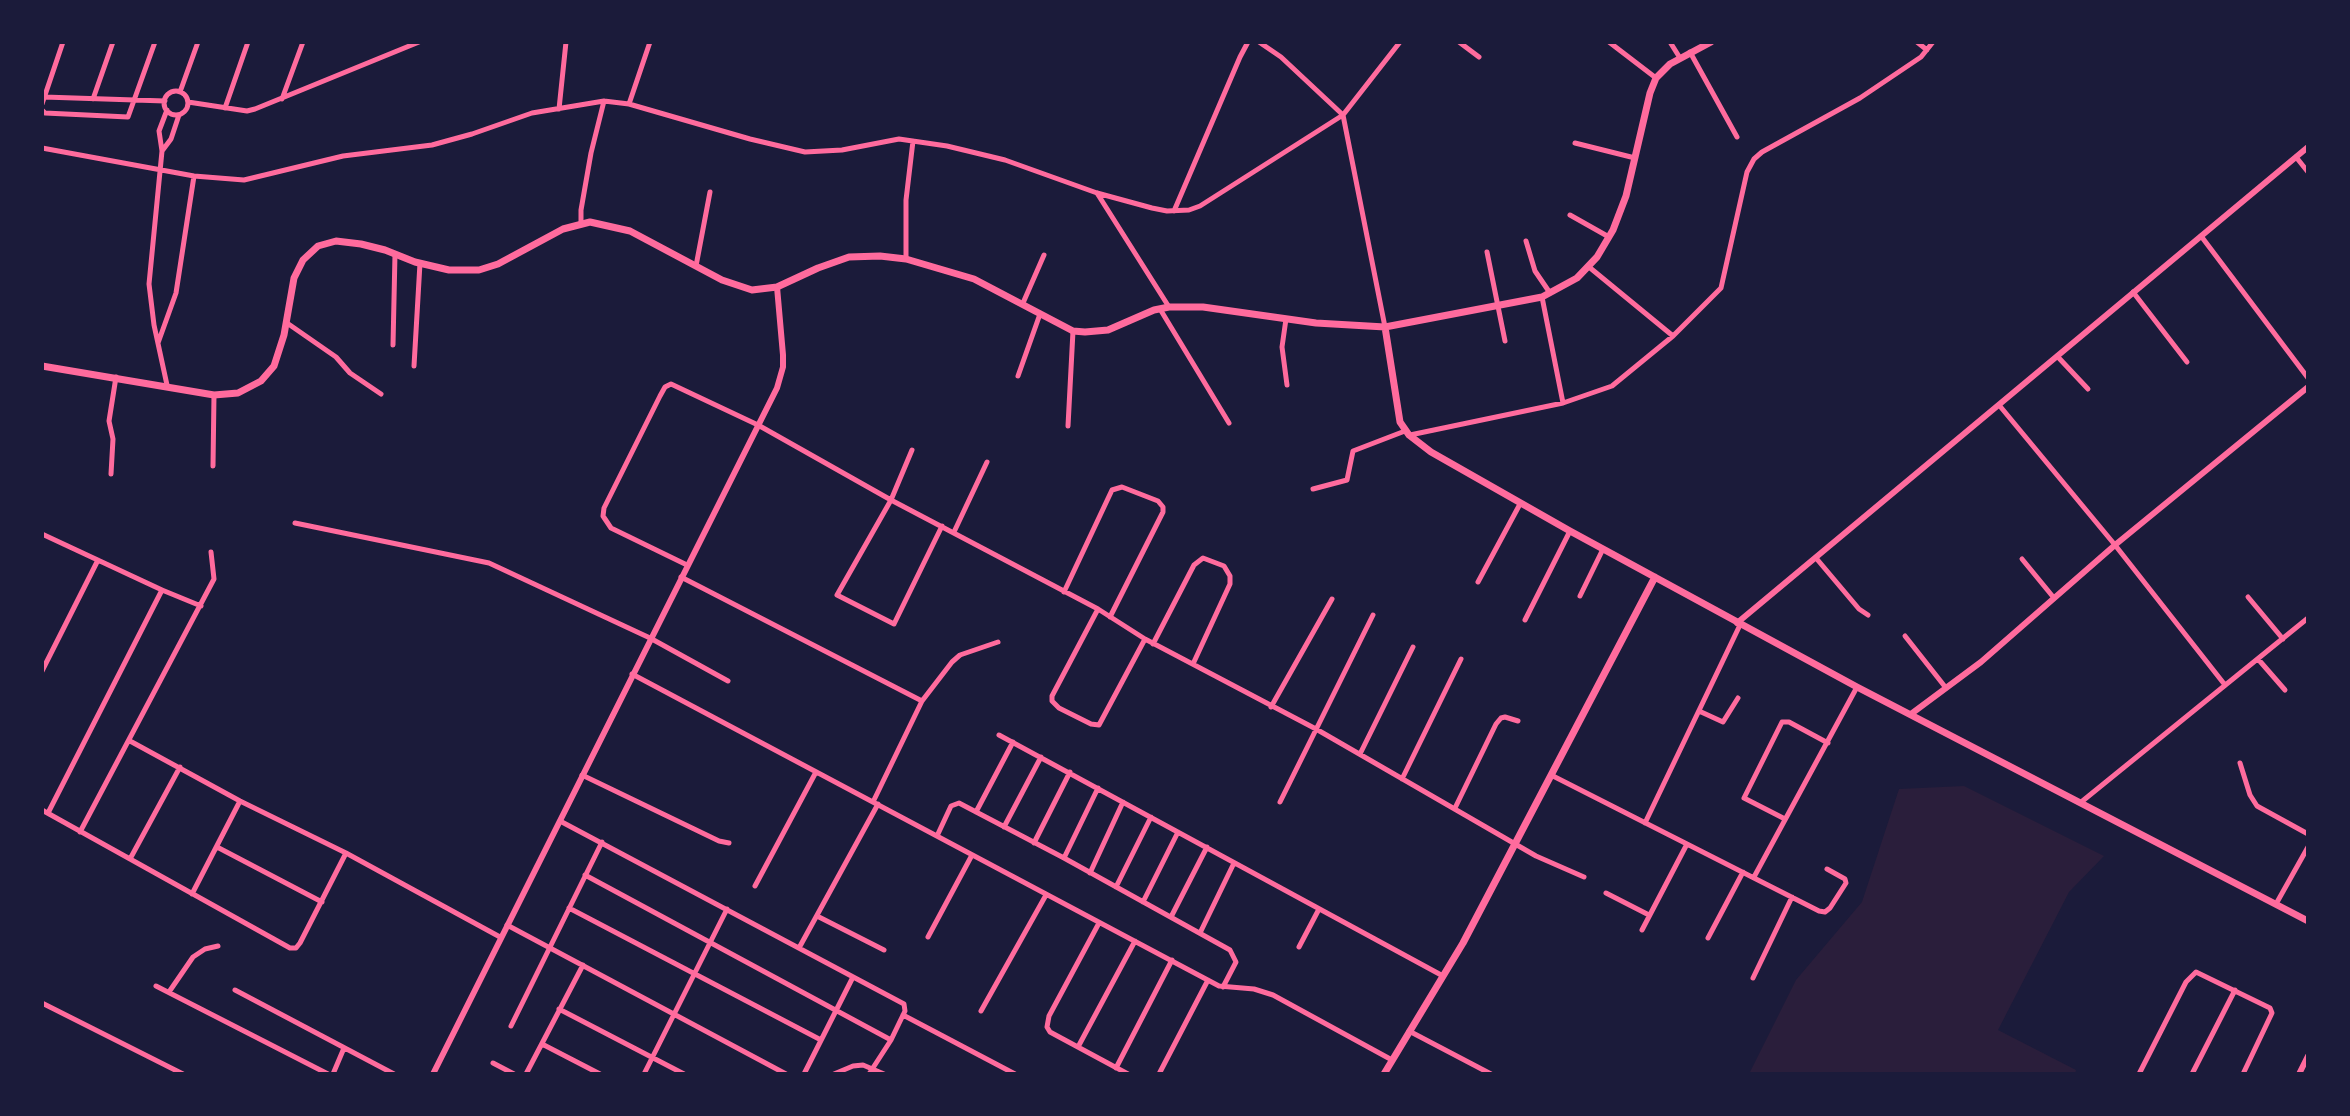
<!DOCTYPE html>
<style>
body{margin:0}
#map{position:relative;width:2350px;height:1116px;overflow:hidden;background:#1b1b3a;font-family:"Exo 2",sans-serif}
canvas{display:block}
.frame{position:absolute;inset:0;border:44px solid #1b1b3a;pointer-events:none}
</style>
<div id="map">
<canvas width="2350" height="1116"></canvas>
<div class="frame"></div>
</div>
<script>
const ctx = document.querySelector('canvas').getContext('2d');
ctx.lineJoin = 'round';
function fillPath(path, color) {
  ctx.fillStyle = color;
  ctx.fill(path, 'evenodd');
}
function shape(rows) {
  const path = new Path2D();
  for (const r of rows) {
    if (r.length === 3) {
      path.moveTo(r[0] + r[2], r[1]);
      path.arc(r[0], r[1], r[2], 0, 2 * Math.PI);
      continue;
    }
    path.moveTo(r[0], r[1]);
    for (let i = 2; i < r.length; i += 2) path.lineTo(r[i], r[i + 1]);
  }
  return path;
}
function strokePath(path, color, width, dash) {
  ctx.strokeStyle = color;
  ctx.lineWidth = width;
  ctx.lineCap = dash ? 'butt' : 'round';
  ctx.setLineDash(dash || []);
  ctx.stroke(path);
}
fillPath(shape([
 [1964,786,2104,856,2069,892,1998,1030,2076,1070,2075,1074,1749,1074,1796,980,1862,902,1899,789]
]), '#2a1e3b');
strokePath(shape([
 [1459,42,1479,57],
 [1609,42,1656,78],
 [1670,42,1680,58],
 [1917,42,1927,50],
 [1690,52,1737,137],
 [176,103,12],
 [180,92,198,42],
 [44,97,165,101],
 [93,99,113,42],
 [282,99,303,42],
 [188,102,247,111,255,109,419,42],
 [42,104,63,42],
 [629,104,650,42],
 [225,108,248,42],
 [559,109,566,42],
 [42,110,45,113,128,117,155,42],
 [167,110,159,131,162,151,149,284,154,325,167,385],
 [1575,143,1635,158],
 [42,148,194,176,244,180,343,156,432,145,472,134,532,113,604,101,629,104,750,139,805,152,842,150,899,139,947,146,1005,160,1097,193,1152,208,1167,211,1189,210,1200,206,1343,115,1281,57,1259,42],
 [162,151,171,139,179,115],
 [2296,157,2308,172],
 [1097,193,1169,307],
 [1174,211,1240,57,1248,42],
 [1570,215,1609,237],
 [581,223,581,210,591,153,604,101],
 [2201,236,2308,378],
 [1526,241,1535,271,1550,293],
 [1487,252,1505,341],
 [906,259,906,200,913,141],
 [696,266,710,192],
 [1589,267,1673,336],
 [2133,292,2187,362],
 [1542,297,1563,403],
 [1023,303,1044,255],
 [1160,309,1229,423],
 [1286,319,1282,347,1287,385],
 [287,323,336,357,350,373,381,394],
 [1385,327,1343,115,1400,42],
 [158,343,176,293,194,176],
 [393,345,395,254],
 [2057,356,2088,389],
 [414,366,420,263],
 [1018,376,1040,314],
 [1999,405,2115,545,2225,685],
 [1068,426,1073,331],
 [1410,435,1563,403,1612,386,1673,336,1721,288,1747,172,1754,159,1762,152,1860,98,1921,57,1933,42],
 [912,450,891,500,837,595,894,624,942,526],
 [213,466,214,395],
 [111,474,113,439,109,421,116,377],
 [1313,489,1347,480,1353,451,1405,431],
 [295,523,489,563,650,638,728,681],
 [954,532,987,462],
 [42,534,162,590,201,606],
 [1816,558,1859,609,1868,615],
 [2022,559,2054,598],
 [687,565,611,528,603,516,604,508,660,396,665,387,671,384,758,425,891,500,1098,609,1145,639,1316,729,1536,856,1584,877],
 [681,577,922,701],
 [1478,582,1520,504],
 [1064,592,1112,490,1122,487,1158,501,1163,507,1163,512,1110,617],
 [1580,596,1603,549],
 [2248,597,2283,639],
 [1098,609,1052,696,1052,701,1059,708,1091,724,1099,725,1145,639],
 [1525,620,1570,531],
 [1905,636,1946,688],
 [1153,644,1194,565,1203,558,1224,566,1230,576,1230,584,1193,664],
 [2258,659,2285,690],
 [42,671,98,560],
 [632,674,1219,986,1254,989,1273,995,1392,1060],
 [1271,707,1332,599],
 [1699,711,1723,722,1738,698],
 [999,735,1443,976],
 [130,741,240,801,346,853,500,937],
 [1360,754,1413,647],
 [2240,763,2250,795,2257,806,2308,834],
 [582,775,719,841,729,843],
 [1551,775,1819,911,1825,912,1830,908,1846,883,1845,879,1827,869],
 [1402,779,1461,659],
 [873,802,922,701,952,662,960,655,998,642],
 [1280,802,1373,615],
 [2080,803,2308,618],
 [1455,808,1496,724,1501,718,1505,717,1518,721],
 [42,810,290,948,296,948,300,943,346,853],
 [976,812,1013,742],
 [48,813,162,590],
 [1785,819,1744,798,1782,722,1789,722,1828,743],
 [560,821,904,1004,905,1011,891,1040,869,1074],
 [1645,823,1740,625],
 [1004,827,1041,757],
 [80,832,214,579,211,552],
 [937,836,951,806,959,803,1064,858,1230,950,1236,962,1223,987],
 [1034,843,1070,772],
 [217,847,322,902],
 [1064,858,1098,788],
 [130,859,180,767],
 [1090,873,1123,802],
 [585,875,891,1040],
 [1754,877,1857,687],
 [755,886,816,772],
 [1116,887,1151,817],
 [1606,893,1649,915],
 [192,894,240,801],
 [1143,902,1178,832],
 [2276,904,2308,847],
 [569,908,821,1040],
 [817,916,884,950],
 [1171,917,1207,847],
 [1099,923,1049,1016,1047,1027,1050,1032,1128,1074],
 [507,925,786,1074],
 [1642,930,1687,844],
 [1200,933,1234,863],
 [928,937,972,855],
 [1708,938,1743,872],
 [1299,947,1319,909],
 [799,948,878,804],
 [1753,978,1792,897],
 [156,986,328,1074],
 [235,990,394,1074],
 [169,992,193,957,205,949,218,946],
 [42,1003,183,1074],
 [559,1009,684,1074],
 [981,1011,1046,895],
 [903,1015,1015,1074],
 [511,1026,602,842],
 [1409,1031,1491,1074],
 [542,1044,600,1074],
 [1078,1047,1135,941],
 [493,1063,514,1074],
 [1116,1068,1172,960],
 [333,1074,344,1048],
 [526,1074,583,965],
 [644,1074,727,909],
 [804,1074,853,977],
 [834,1074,853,1066,863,1065,884,1074],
 [1159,1074,1208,980],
 [2139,1074,2186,982,2196,972,2270,1008,2272,1013,2243,1074],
 [2192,1074,2235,990]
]), '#ff6b9d', 5);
strokePath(shape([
 [1737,623,2308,147],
 [1911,714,1981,662,2115,545,2308,387],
 [433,1074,777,388,783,367,783,355,777,287],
 [2299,1074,2308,1056]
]), '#ff6b9d', 6);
strokePath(shape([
 [1385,327,1400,422,1409,435,1431,452,1570,531,1857,687,2308,921],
 [42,366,214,395,238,393,261,381,274,366,284,335,294,278,303,260,318,246,336,241,361,244,385,250,415,262,449,270,479,270,498,264,563,229,590,222,630,231,722,280,752,290,777,287,818,268,849,257,880,256,906,259,974,279,1073,331,1085,332,1108,330,1154,310,1169,307,1203,307,1316,323,1385,327,1542,297,1577,278,1597,257,1613,230,1626,196,1650,93,1656,78,1670,64,1711,42],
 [1384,1074,1463,943,1655,577]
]), '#ff6b9d', 7);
</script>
